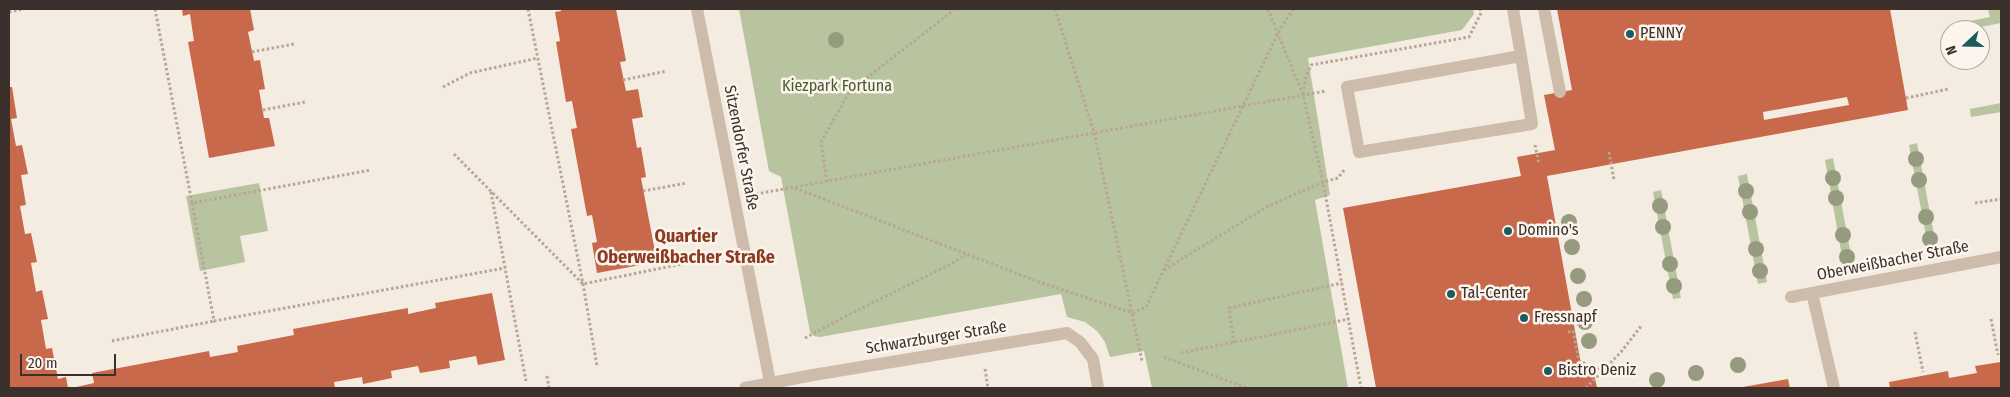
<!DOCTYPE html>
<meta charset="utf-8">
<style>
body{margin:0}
#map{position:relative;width:2010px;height:397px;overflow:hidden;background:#f4ebe1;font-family:"Fira Sans Condensed",sans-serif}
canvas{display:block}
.frame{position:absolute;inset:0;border:10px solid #3b302b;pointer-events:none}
.north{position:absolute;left:1940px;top:20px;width:50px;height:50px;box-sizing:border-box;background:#fbf5ee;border:1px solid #aea6a0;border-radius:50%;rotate:249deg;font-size:14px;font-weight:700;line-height:20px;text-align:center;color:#3b302b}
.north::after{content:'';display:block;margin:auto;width:18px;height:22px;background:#1f5a5e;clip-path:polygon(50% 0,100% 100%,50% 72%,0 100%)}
.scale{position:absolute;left:20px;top:354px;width:96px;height:22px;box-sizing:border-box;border:2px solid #3b302b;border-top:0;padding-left:6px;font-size:15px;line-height:18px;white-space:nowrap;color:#3b302b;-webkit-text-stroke:4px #fbf5ee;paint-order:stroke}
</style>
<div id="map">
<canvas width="2010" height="397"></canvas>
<div class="frame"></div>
<div class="north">N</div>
<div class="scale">20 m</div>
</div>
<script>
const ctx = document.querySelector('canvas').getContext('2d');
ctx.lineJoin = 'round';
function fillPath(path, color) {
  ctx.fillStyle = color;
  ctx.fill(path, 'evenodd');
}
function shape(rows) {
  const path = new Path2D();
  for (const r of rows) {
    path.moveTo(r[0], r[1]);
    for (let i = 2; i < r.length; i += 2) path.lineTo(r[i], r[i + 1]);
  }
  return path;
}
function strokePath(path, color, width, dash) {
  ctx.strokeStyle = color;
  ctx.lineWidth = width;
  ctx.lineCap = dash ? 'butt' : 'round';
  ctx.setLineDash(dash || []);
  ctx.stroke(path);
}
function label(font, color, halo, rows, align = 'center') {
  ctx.font = font + ' "Fira Sans Condensed",sans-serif';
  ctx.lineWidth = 5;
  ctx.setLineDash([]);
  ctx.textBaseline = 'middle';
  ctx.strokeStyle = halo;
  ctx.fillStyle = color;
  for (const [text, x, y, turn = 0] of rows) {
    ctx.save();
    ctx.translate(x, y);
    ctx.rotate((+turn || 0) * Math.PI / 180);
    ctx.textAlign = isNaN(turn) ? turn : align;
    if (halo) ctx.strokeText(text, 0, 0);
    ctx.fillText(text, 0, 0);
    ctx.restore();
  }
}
fillPath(shape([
 [739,9,1473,9,1474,14,1462,30,1308,58,1330,195,1315,200,1348,388,1152,388,1144,351,1110,357,1105,342,1097,331,1085,322,1067,317,1061,294,820,337,814,336,810,332,781,177,769,171],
 [1988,9,2001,9,2001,23,1965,30,1956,30,1955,24,1990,17],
 [2001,103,2001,112,1971,117,1970,109],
 [1917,143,1937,251,1929,252,1909,145],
 [1833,158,1853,266,1844,268,1825,160],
 [1747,174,1767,282,1758,284,1738,176],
 [259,183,268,231,240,236,245,262,200,271,186,196],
 [1661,190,1681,298,1673,299,1653,192]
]), '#b8c4a0');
fillPath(shape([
 [182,9,250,9,254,30,248,32,254,61,260,60,265,89,259,90,264,118,269,118,275,146,209,158,188,42,194,41,190,14,183,16],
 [561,9,616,9,626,61,620,62,626,91,638,89,643,117,632,119,637,148,641,147,646,177,641,178,657,262,597,273,592,243,597,242,592,215,587,216,571,129,577,128,572,101,566,102,556,42,560,41,555,12,561,11],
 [1557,9,1890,9,1908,110,1547,176,1583,375,1594,373,1597,388,1376,388,1343,208,1521,176,1517,157,1555,150,1544,95,1572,90],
 [1847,97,1849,105,1764,120,1763,112],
 [9,87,12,87,17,118,11,119,16,146,22,145,28,174,21,175,26,205,20,206,25,234,31,233,37,262,31,263,36,292,42,290,48,319,41,320,46,349,52,348,58,379,66,377,68,388,9,388],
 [492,293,505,360,478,365,476,356,449,361,450,368,420,373,418,366,391,371,392,378,363,384,362,377,334,382,335,388,72,388,94,383,92,373,209,351,210,357,238,352,237,346,294,335,293,329,408,308,408,314,436,308,435,303],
 [2001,362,2001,388,1890,388,1889,382,1948,371,1949,378,1977,373,1975,366],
 [1788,379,1790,388,1743,388,1743,387]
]), '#c8694b');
strokePath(shape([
 [155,9,192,203,371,170],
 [528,9,583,284,597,366],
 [1055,9,1094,132,1142,361],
 [1268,9,1303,95,1323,182,1361,388],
 [9,12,24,9],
 [252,52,294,44],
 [623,80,667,71],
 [443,87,470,73,538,58],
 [1303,94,1306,77,1311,65,1469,37,1481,13,1480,9],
 [1906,98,1949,89],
 [263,110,305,102],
 [1535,145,1539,164],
 [1609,152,1614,180],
 [454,154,583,284,701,260],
 [827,182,821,142,850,91,955,9],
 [795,188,1039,282,1133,313,1146,307,1278,33,1293,9],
 [643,191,687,183],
 [491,192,526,381],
 [756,194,1326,91],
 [192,203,214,321,505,268],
 [1975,203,2001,199],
 [1164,270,1268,206,1323,182,1338,178,1345,169],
 [1991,319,1998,355],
 [1568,332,1573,331,1579,361,1602,371],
 [1915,332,1923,372],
 [805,338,852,313,951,264,966,255],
 [112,341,214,321],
 [1234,343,1229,308,1342,283],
 [1181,353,1349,319],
 [1164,357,1247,388],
 [985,369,988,388],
 [547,376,549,388],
 [1586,388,1621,352,1642,325]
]), '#b9a596', 3, [2.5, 2.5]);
strokePath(shape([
 [697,9,770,382],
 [1513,9,1521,56,1532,124,1359,152,1347,87,1521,56],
 [1544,9,1560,92],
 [1812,293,1834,388],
 [1791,297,2001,257],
 [745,388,813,375,1067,333,1080,342,1093,359,1098,388]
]), '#cdbbac', 12);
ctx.fillStyle = '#969b7f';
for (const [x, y] of [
 [836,40],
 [1916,159],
 [1833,178],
 [1919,180],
 [1746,191],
 [1836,198],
 [1660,206],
 [1750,212],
 [1926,217],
 [1569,222],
 [1663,227],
 [1843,235],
 [1930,239],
 [1572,247],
 [1756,249],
 [1847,257],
 [1670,264],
 [1760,271],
 [1578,276],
 [1674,286],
 [1584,299],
 [1585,322],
 [1589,341],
 [1738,365],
 [1696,373],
 [1657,380]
]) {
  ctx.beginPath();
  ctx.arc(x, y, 8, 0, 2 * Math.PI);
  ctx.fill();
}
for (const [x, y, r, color] of [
 [1630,34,5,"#1f5a5e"],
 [1508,231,5,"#1f5a5e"],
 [1451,294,5,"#1f5a5e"],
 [1524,318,5,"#1f5a5e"],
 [1548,371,5,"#1f5a5e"]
]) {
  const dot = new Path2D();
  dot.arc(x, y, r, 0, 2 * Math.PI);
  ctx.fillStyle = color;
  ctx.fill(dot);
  strokePath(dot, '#fbf5ee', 2);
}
label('16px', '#3b302b', '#fbf5ee', [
 ["PENNY",1640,34],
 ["Domino's",1518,231],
 ["Tal-Center",1461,294],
 ["Fressnapf",1534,318],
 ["Bistro Deniz",1558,371]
], 'left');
label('16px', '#4a5a2e', '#fbf5ee', [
 ["Kiezpark Fortuna",837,87]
]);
label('16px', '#3b302b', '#fbf5ee', [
 ["Sitzendorfer Straße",741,148,79],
 ["Oberweißbacher Straße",1893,261,-11],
 ["Schwarzburger Straße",936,338,-9]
]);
label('bold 18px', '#8c3b22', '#fbf5ee', [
 ["Quartier",686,237],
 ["Oberweißbacher Straße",686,258]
]);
</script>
